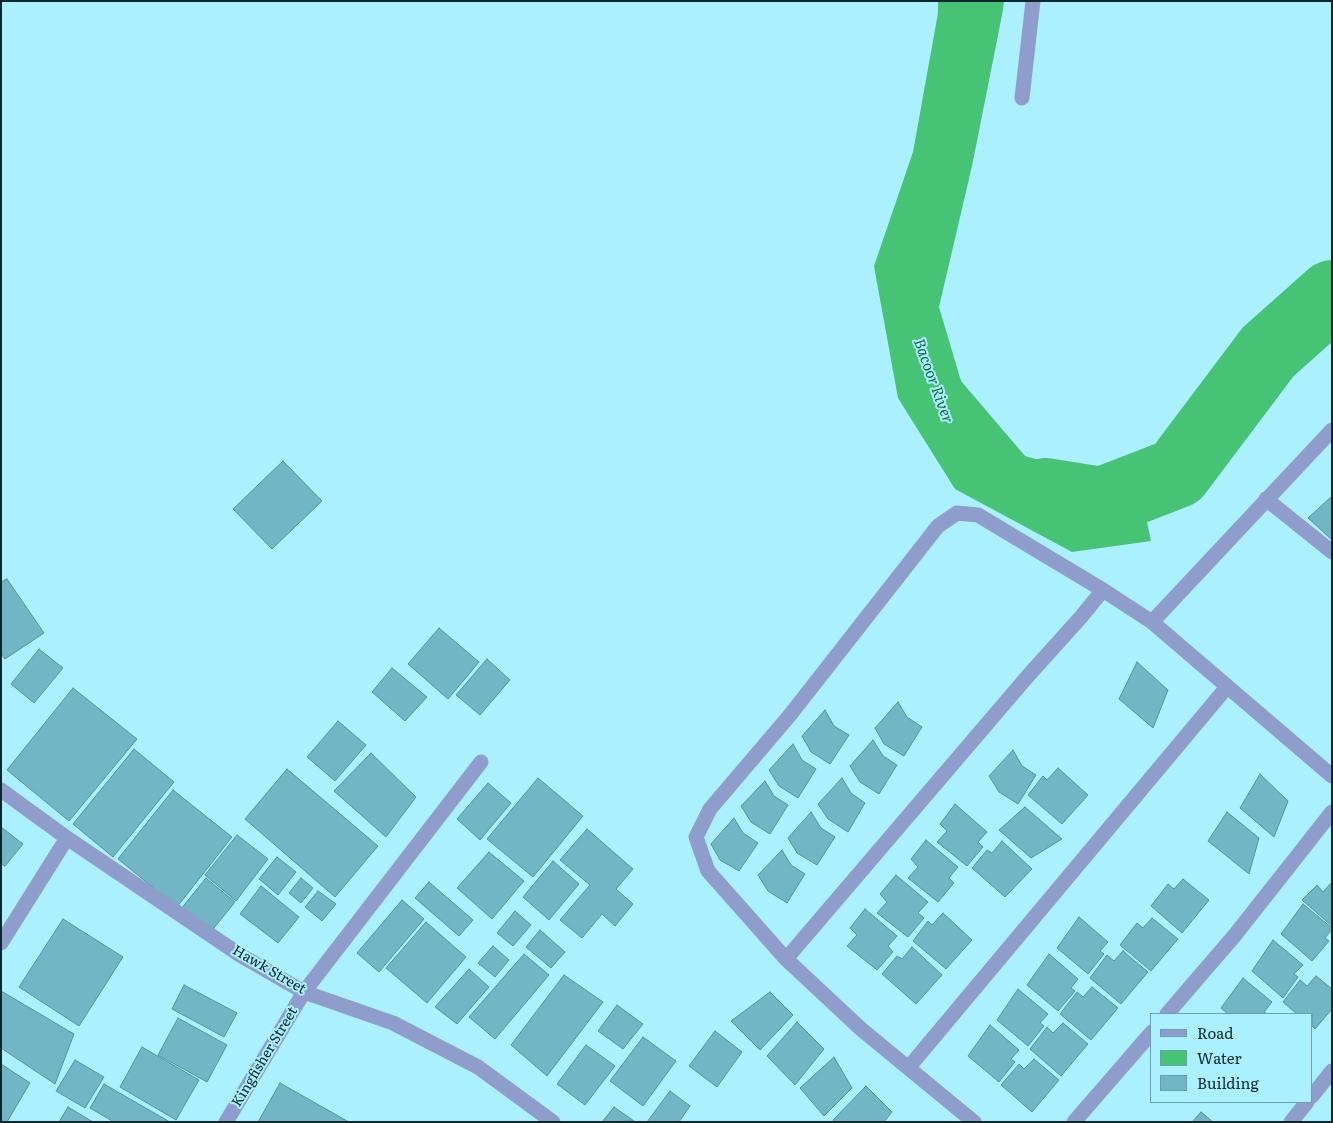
<!DOCTYPE html>
<style>
body{margin:0}
#map{position:relative;width:1333px;height:1123px;overflow:hidden;background:#abf0ff;font-family:Literata,serif}
canvas{display:block}
.frame{position:absolute;inset:0;border:2px solid #0a272d;pointer-events:none}
.legend{position:absolute;left:1150px;top:1013px;width:162px;height:90px;box-sizing:border-box;background:#abf0ff;border:1px solid #6ba0ab;margin:0;padding:6px 9px;list-style:none;font-size:15px;color:#0a272d}
.legend li{display:flex;align-items:center;gap:10px;height:25px}
.legend b{width:25px;border:1px solid #6ba0ab}
</style>
<div id="map">
<canvas width="1333" height="1123"></canvas>
<div class="frame"></div>
<ul class="legend">
<li><b style="height:6px;background:#8f9dcc"></b>Road</li>
<li><b style="height:14px;background:#46c374"></b>Water</li>
<li><b style="height:14px;background:#72b6c5"></b>Building</li>
</ul>
</div>
<script>
const ctx = document.querySelector('canvas').getContext('2d');
ctx.lineJoin = 'round';
function fillPath(path, color) {
  ctx.fillStyle = color;
  ctx.fill(path, 'evenodd');
}
function shape(rows) {
  const path = new Path2D();
  for (const r of rows) {
    path.moveTo(r[0], r[1]);
    for (let i = 2; i < r.length; i += 2) path.lineTo(r[i], r[i + 1]);
  }
  return path;
}
function strokePath(path, color, width, dash) {
  ctx.strokeStyle = color;
  ctx.lineWidth = width;
  ctx.lineCap = dash ? 'butt' : 'round';
  ctx.setLineDash(dash || []);
  ctx.stroke(path);
}
function label(font, color, halo, rows, align = 'center') {
  ctx.font = font + ' Literata,serif';
  ctx.lineWidth = 4;
  ctx.setLineDash([]);
  ctx.textBaseline = 'middle';
  ctx.strokeStyle = halo;
  ctx.fillStyle = color;
  for (const [text, x, y, turn = 0] of rows) {
    ctx.save();
    ctx.translate(x, y);
    ctx.rotate((+turn || 0) * Math.PI / 180);
    ctx.textAlign = isNaN(turn) ? turn : align;
    if (halo) ctx.strokeText(text, 0, 0);
    ctx.fillText(text, 0, 0);
    ctx.restore();
  }
}
fillPath(shape([
 [938,1,1004,1,1003,10,972,166,939,307,961,381,1025,456,1088,474,1137,474,1151,541,1072,552,955,489,898,398,874,266,913,152,938,13]
]), '#46c374');
strokePath(shape([
 [1046,493,1102,502,1177,473,1268,352,1332,295]
]), '#46c374', 70);
const building = shape([
 [283,461,322,501,272,549,233,509,283,461],
 [1332,496,1332,539,1331,539,1308,518,1332,496],
 [7,579,44,633,5,659,1,654,1,582,7,579],
 [439,628,479,662,448,699,408,664,439,628],
 [39,649,63,668,34,703,11,684,39,649],
 [487,659,510,680,480,715,456,695,487,659],
 [1137,662,1168,690,1153,728,1119,699,1137,662],
 [392,668,427,697,405,721,372,692,392,668],
 [73,688,137,739,69,821,7,770,73,688],
 [898,702,907,717,922,727,904,756,884,744,875,728,898,702],
 [825,710,834,726,849,735,830,764,811,752,802,736,825,710],
 [338,721,366,745,335,781,307,757,338,721],
 [873,740,883,756,897,765,879,794,860,782,850,766,873,740],
 [793,744,802,760,816,769,798,798,779,786,769,770,793,744],
 [134,749,174,782,113,857,73,824,134,749],
 [1013,750,1022,766,1036,775,1018,804,999,792,989,776,1013,750],
 [371,753,416,797,386,837,334,791,371,753],
 [1058,768,1088,795,1062,824,1028,795,1043,776,1047,780,1058,768],
 [287,769,378,846,335,897,245,819,287,769],
 [1260,774,1288,801,1274,837,1240,808,1260,774],
 [538,778,583,816,533,877,487,839,538,778],
 [842,778,851,793,865,803,848,832,828,819,818,804,842,778],
 [765,781,774,796,788,805,770,834,751,822,741,806,765,781],
 [488,783,511,803,480,840,457,819,488,783],
 [173,790,232,837,177,907,118,859,173,790],
 [955,804,987,832,978,842,983,847,967,866,937,842,947,831,940,824,955,804],
 [1025,807,1062,839,1031,858,999,830,1025,807],
 [811,812,821,828,835,837,817,865,797,853,788,838,811,812],
 [1227,812,1259,838,1249,874,1208,841,1227,812],
 [734,818,743,833,758,843,739,871,720,860,711,844,734,818],
 [1,827,23,844,5,866,1,864,1,827],
 [587,829,633,869,616,889,633,904,615,926,602,914,582,938,560,920,590,885,560,860,587,829],
 [237,835,268,859,236,901,205,875,237,835],
 [926,840,958,867,949,878,954,883,938,902,908,878,918,867,911,859,926,840],
 [1002,841,1032,869,1005,897,972,868,987,850,992,853,1002,841],
 [782,850,791,865,805,874,787,903,768,891,758,875,782,850],
 [489,852,524,881,492,919,457,888,489,852],
 [277,857,296,872,278,895,259,879,277,857],
 [553,861,579,884,549,920,523,897,553,861],
 [896,875,928,902,918,913,924,918,908,937,877,913,887,902,880,894,896,875],
 [206,878,235,902,210,933,181,909,206,878],
 [301,878,313,888,301,903,289,893,301,878],
 [1183,879,1209,900,1182,933,1151,906,1168,884,1174,889,1183,879],
 [429,882,473,920,459,936,415,898,429,882],
 [1332,882,1332,926,1302,900,1317,885,1323,892,1332,882],
 [261,886,299,917,278,943,240,914,261,886],
 [318,891,336,904,322,921,305,907,318,891],
 [402,900,424,919,379,972,357,953,402,900],
 [1303,904,1332,928,1332,929,1325,938,1329,941,1312,961,1281,934,1303,904],
 [865,909,897,936,888,946,893,952,877,970,847,946,857,935,850,928,865,909],
 [515,911,531,925,513,946,497,933,515,911],
 [943,913,972,940,946,969,913,941,928,921,932,925,943,913],
 [1079,917,1108,942,1100,951,1104,954,1088,974,1057,948,1079,917],
 [1152,918,1178,939,1151,971,1120,945,1137,923,1143,928,1152,918],
 [63,919,123,957,79,1026,19,987,63,919],
 [426,922,466,957,427,1003,386,968,426,922],
 [540,930,565,952,551,968,526,947,540,930],
 [1273,940,1303,965,1294,974,1298,977,1283,998,1252,971,1273,940],
 [493,946,509,960,495,977,478,963,493,946],
 [912,947,942,975,916,1004,882,974,897,956,902,959,912,947],
 [1123,951,1148,972,1121,1004,1090,978,1107,955,1114,961,1123,951],
 [524,954,549,975,495,1039,469,1017,524,954],
 [1049,954,1078,979,1071,988,1075,991,1058,1011,1027,985,1049,954],
 [469,969,489,987,457,1024,435,1007,469,969],
 [564,975,603,1002,547,1076,511,1045,564,975],
 [1316,976,1332,989,1332,1009,1315,1029,1312,1026,1312,1014,1297,1014,1283,1002,1300,980,1307,986,1316,976],
 [1243,978,1272,1002,1264,1012,1267,1014,1228,1014,1221,1008,1243,978],
 [184,985,237,1013,224,1037,172,1009,184,985],
 [1092,987,1118,1008,1091,1040,1060,1014,1077,992,1083,997,1092,987],
 [1018,989,1048,1014,1040,1023,1044,1026,1028,1046,997,1020,1018,989],
 [1,991,74,1034,55,1084,1,1048,1,991],
 [770,992,793,1015,760,1050,731,1021,770,992],
 [617,1005,643,1024,623,1049,598,1031,617,1005],
 [178,1018,227,1045,207,1082,158,1055,178,1018],
 [797,1022,824,1049,795,1085,767,1056,797,1022],
 [1063,1023,1088,1044,1061,1076,1030,1049,1047,1027,1053,1033,1063,1023],
 [990,1025,1019,1050,1011,1059,1015,1062,999,1082,968,1056,990,1025],
 [715,1031,742,1052,717,1087,689,1066,715,1031],
 [643,1037,676,1061,643,1106,610,1081,643,1037],
 [586,1045,615,1066,585,1105,557,1084,586,1045],
 [142,1047,199,1080,176,1120,120,1087,142,1047],
 [834,1057,852,1088,824,1116,800,1088,834,1057],
 [1034,1059,1059,1080,1032,1112,1001,1085,1019,1064,1024,1069,1034,1059],
 [75,1060,104,1077,85,1108,56,1091,75,1060],
 [1,1064,30,1083,7,1122,1,1122,1,1064],
 [280,1083,349,1122,258,1122,280,1083],
 [104,1084,170,1122,114,1122,90,1108,104,1084],
 [866,1086,892,1112,884,1122,834,1122,833,1120,866,1086],
 [670,1091,690,1106,679,1122,647,1122,670,1091],
 [68,1107,93,1122,59,1122,68,1107],
 [614,1107,634,1121,602,1122,614,1107],
 [1201,1112,1213,1122,1192,1122,1201,1112]
]);
fillPath(building, '#72b6c5');
strokePath(building, '#5094a2', 1);
strokePath(shape([
 [1022,98,1033,1]
]), '#8f9dcc', 15);
strokePath(shape([
 [1266,499,1332,552],
 [1152,622,1332,430],
 [1,790,67,838,240,955,304,992,393,1023,478,1067,553,1122],
 [1,943,67,838],
 [786,959,1027,677,1081,617,1103,590,1152,622,1332,776],
 [1167,1014,1235,935,1332,812],
 [909,1067,1227,687],
 [1312,1096,1332,1071],
 [226,1122,304,992,481,762],
 [974,1122,861,1029,786,959,708,871,696,837,710,809,790,715,938,526,957,513,978,515,1103,590],
 [1074,1122,1152,1032],
 [1291,1122,1307,1102]
]), '#8f9dcc', 15);
label('14px', '#0a272d', '#abf0ff', [
 ["Hawk Street",269,970,30],
 ["Kingfisher Street",265,1057,-59]
]);
label('italic 15px', '#0c6735', '#abf0ff', [
 ["Bacoor River",933,381,70]
]);
</script>
